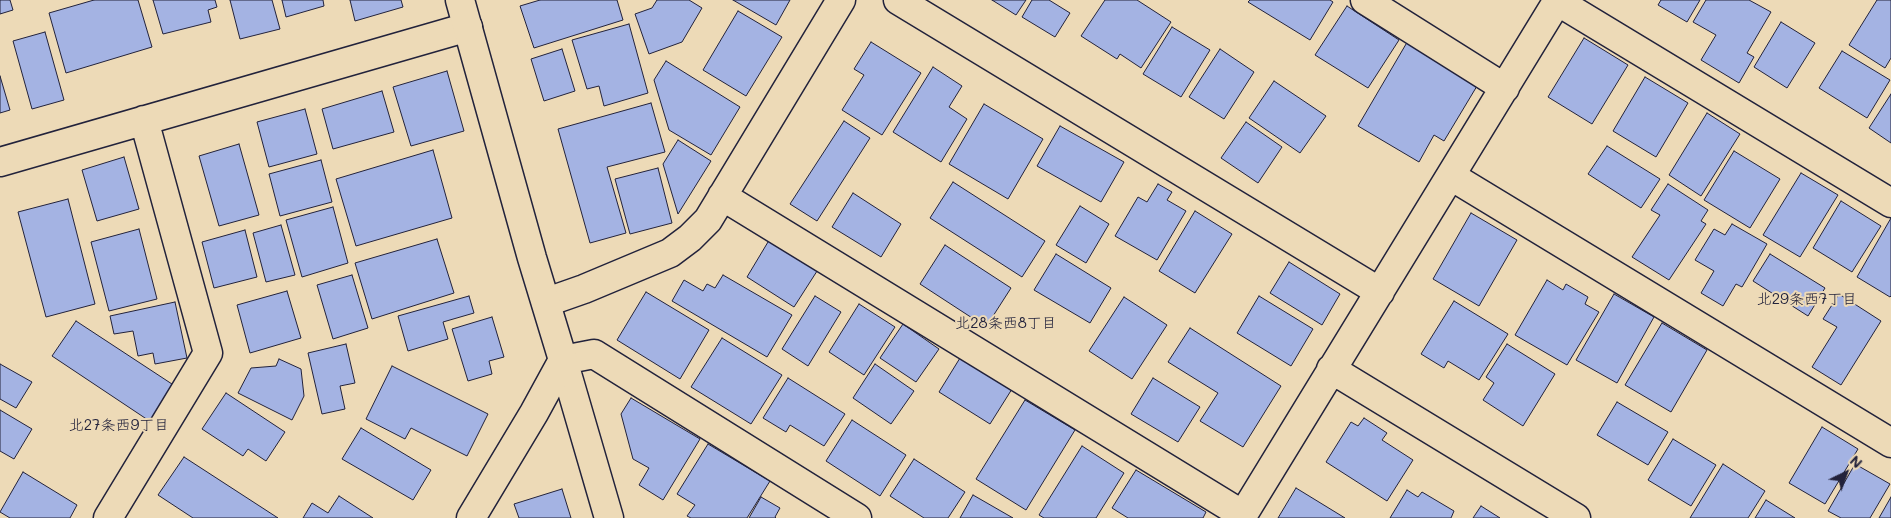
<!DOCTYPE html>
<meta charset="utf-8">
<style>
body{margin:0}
#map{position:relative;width:1891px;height:518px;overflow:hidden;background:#eddab7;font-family:Mali,sans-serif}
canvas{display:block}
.north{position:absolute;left:1821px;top:448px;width:50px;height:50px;-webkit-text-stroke:4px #eddab7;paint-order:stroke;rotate:42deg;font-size:14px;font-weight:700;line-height:20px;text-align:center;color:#22223b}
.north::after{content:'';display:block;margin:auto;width:18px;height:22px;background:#22223b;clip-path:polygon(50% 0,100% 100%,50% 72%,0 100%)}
</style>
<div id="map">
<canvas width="1891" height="518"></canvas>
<div class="north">N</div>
</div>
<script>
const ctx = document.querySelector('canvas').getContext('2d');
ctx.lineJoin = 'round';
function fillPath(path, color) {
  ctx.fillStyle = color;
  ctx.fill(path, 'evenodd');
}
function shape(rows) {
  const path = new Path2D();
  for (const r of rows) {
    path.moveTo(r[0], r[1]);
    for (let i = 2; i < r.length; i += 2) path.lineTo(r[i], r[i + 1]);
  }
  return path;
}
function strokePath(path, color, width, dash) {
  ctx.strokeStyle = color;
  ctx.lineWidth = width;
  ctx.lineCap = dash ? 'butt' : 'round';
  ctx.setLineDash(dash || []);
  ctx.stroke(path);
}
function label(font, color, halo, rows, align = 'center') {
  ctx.font = font + ' Mali,"Klee One",sans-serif';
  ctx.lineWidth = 4;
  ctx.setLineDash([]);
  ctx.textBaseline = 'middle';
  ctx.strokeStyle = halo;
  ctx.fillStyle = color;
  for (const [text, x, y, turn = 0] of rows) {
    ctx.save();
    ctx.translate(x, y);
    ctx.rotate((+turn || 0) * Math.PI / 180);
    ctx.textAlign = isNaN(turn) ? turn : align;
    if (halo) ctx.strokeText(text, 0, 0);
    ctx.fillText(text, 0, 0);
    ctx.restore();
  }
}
const building = shape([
 [0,0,10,0,13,10,0,14,0,0],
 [94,0,138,0,152,47,66,73,49,13,94,0],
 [153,0,215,0,217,7,208,10,211,22,163,34,153,0],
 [230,0,272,0,280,29,240,39,230,0],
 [282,0,323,0,324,6,286,17,282,0],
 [350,0,401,0,403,7,355,21,350,0],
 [540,0,617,0,623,20,534,48,520,6,540,0],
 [657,0,689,0,702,8,682,42,649,54,635,14,652,8,657,0],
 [733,0,790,0,776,25,733,0],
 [992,0,1026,0,1016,15,992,0],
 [1032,0,1049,0,1070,13,1055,37,1022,17,1032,0],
 [1105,0,1137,0,1171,22,1141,68,1120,54,1117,59,1081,36,1105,0],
 [1250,0,1330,0,1333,2,1310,40,1248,2,1250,0],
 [1661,0,1700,0,1687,22,1658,5,1661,0],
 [1706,0,1749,0,1771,12,1747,53,1754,57,1739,83,1701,60,1716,35,1693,22,1706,0],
 [1877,0,1891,0,1891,58,1885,68,1849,45,1877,0],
 [1347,6,1399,40,1368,88,1315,55,1347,6],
 [738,11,782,37,746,96,703,70,738,11],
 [1781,22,1815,43,1787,88,1754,67,1781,22],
 [629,24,648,93,604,106,599,86,587,89,572,40,629,24],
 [1172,27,1210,50,1181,97,1143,74,1172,27],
 [45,32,64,100,32,109,13,41,45,32],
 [1584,38,1628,65,1592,124,1548,97,1584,38],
 [1409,39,1480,81,1444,141,1434,135,1419,162,1358,126,1409,39],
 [871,42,921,73,882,135,842,110,864,75,854,69,871,42],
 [562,49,575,91,544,101,531,59,562,49],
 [1220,49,1254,72,1224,119,1189,97,1220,49],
 [1842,51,1890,80,1867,118,1819,88,1842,51],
 [666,61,740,107,711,155,669,130,654,80,666,61],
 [933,67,962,86,949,107,967,119,941,162,893,132,933,67],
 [447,71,464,131,411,146,393,87,447,71],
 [0,76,10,110,0,113,0,76],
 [1645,77,1688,103,1656,157,1613,131,1645,77],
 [1274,81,1326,116,1300,153,1249,118,1274,81],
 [382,91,394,132,333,149,322,109,382,91],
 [1891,94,1891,143,1869,128,1891,94],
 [651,103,665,152,607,167,626,233,590,243,558,129,651,103],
 [984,104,1043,139,1008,199,949,164,984,104],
 [305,109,317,154,269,167,257,122,305,109],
 [1707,113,1740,134,1701,196,1669,175,1707,113],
 [844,121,870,138,817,221,790,204,844,121],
 [1246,122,1282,147,1258,183,1221,158,1246,122],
 [1060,126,1124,162,1101,202,1037,166,1060,126],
 [678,140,711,161,678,214,663,164,678,140],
 [239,144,259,215,219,226,199,156,239,144],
 [1607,146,1660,179,1641,208,1588,174,1607,146],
 [433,150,452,218,356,246,336,179,433,150],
 [1734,151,1780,179,1750,228,1704,200,1734,151],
 [124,157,139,209,97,221,82,170,124,157],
 [321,160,332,202,280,216,269,174,321,160],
 [658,168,672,223,630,234,615,179,658,168],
 [1801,173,1838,195,1800,257,1763,235,1801,173],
 [953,182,1045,241,1022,277,930,218,953,182],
 [1158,184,1172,192,1167,200,1186,211,1157,260,1115,236,1138,197,1147,202,1158,184],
 [1668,184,1708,210,1701,221,1706,224,1669,280,1632,257,1660,215,1651,210,1668,184],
 [853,193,901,224,881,257,832,227,853,193],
 [68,199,95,304,46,317,18,212,68,199],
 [1841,201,1881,226,1852,272,1813,248,1841,201],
 [1080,206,1109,224,1086,263,1056,245,1080,206],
 [333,207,348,263,302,277,286,220,333,207],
 [1195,211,1232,234,1195,293,1159,271,1195,211],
 [1471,213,1517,240,1479,306,1433,279,1471,213],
 [1891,218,1891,296,1890,297,1857,277,1891,218],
 [1732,224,1767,244,1742,287,1736,284,1723,306,1701,293,1714,271,1695,260,1714,229,1725,235,1732,224],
 [281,225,295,275,266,282,253,233,281,225],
 [139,229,157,299,109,311,91,242,139,229],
 [245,230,257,277,214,288,202,242,245,230],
 [771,237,819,268,794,307,747,277,771,237],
 [437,239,454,293,372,319,355,263,437,239],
 [945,245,1011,288,986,327,920,284,945,245],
 [1056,254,1111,288,1090,323,1034,290,1056,254],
 [1770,254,1825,288,1808,316,1753,281,1770,254],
 [1289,262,1340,294,1322,325,1270,293,1289,262],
 [352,275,368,328,333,339,317,285,352,275],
 [723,275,792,315,767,357,672,301,684,280,703,291,707,284,715,288,723,275],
 [1547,280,1563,290,1566,284,1588,297,1585,304,1599,312,1567,365,1515,335,1547,280],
 [287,291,301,338,250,353,237,305,287,291],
 [646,292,709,330,680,379,617,340,646,292],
 [1614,294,1654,317,1617,383,1576,360,1614,294],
 [1839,294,1881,321,1841,385,1812,367,1837,327,1823,319,1839,294],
 [469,296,474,313,443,322,448,339,408,351,398,316,469,296],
 [815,296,841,312,808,366,782,349,815,296],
 [1259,296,1313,329,1291,366,1237,333,1259,296],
 [1124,297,1167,325,1132,379,1089,351,1124,297],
 [1454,301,1508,334,1479,380,1448,361,1444,368,1421,354,1454,301],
 [175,302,187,358,155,364,153,353,138,356,133,331,114,334,110,316,175,302],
 [859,304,895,327,864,375,829,352,859,304],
 [492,317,504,357,489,361,492,374,468,381,452,329,492,317],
 [76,321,175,386,151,422,52,356,76,321],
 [1662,323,1707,350,1671,412,1625,385,1662,323],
 [903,324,939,349,916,382,880,358,903,324],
 [1190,328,1281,386,1243,447,1200,421,1218,393,1168,362,1190,328],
 [722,338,782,375,751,424,691,387,722,338],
 [346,344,355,383,340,386,345,409,322,414,308,353,346,344],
 [1507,344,1555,374,1523,426,1483,400,1494,383,1486,377,1507,344],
 [960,358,1012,389,990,424,939,392,960,358],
 [279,359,301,369,304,396,292,420,238,393,251,368,276,366,279,359],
 [0,364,32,382,16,408,0,399,0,364],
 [875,364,914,391,891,424,853,398,875,364],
 [392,366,488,414,467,456,411,428,405,439,366,419,392,366],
 [788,378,845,414,824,446,790,425,786,432,763,418,788,378],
 [1153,378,1200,407,1178,442,1131,414,1153,378],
 [226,393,285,432,266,461,248,449,243,456,202,429,226,393],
 [631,398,700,439,663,500,639,485,649,468,633,459,621,414,631,398],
 [1025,400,1075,430,1026,510,976,479,1025,400],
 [1617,402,1668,432,1648,465,1597,435,1617,402],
 [0,410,32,429,14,459,0,451,0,410],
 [1364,418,1387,433,1382,440,1413,460,1387,501,1326,462,1351,422,1358,426,1364,418],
 [852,420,906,455,880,496,826,461,852,420],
 [1822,427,1858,449,1825,504,1789,483,1822,427],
 [361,428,431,470,413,500,342,459,361,428],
 [1673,439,1716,465,1691,506,1648,480,1673,439],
 [708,444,770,481,747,518,691,518,687,516,695,505,677,494,708,444],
 [1082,446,1124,473,1096,518,1044,518,1039,515,1082,446],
 [184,457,278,518,193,518,158,495,184,457],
 [914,459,965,492,948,518,924,518,890,496,914,459],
 [1723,464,1765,491,1748,518,1690,518,1723,464],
 [1855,464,1890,484,1870,518,1841,518,1828,511,1855,464],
 [1136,470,1206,512,1203,518,1128,518,1112,508,1136,470],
 [23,472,77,505,70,518,10,518,0,512,23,472],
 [1296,488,1345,518,1278,518,1296,488],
 [562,489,571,518,519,518,514,504,562,489],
 [1407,490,1418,497,1422,492,1454,511,1451,518,1390,518,1407,490],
 [973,495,1013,518,960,518,973,495],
 [339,496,373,518,303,518,312,503,328,513,339,496],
 [761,497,780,508,775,517,776,518,749,518,761,497],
 [1891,497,1891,518,1879,518,1891,497],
 [1766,500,1795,518,1755,518,1766,500],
 [1481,506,1500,518,1473,518,1481,506]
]);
fillPath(building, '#a4b3e3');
strokePath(building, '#22223b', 1);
const street = shape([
 [898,0,1380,292],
 [1365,0,1505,88],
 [1557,1,1891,203],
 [0,162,468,27],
 [1451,176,1891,443],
 [722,196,1243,515],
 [547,302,584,289,670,253,690,238,708,220,841,0],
 [1331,369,1576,518],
 [108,518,208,353,144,120],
 [609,518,563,360,594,354,857,518],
 [1241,518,1558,0]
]);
const secondary = shape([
 [460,0,532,258,563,360,534,413,471,518]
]);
strokePath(street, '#22223b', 31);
strokePath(secondary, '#22223b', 31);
strokePath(street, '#eddab7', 28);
strokePath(secondary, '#eddab7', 28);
label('15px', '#22223b', '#eddab7', [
 ["北29条西7丁目",1807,299],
 ["北28条西8丁目",1006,323],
 ["北27条西9丁目",119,425]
]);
</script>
